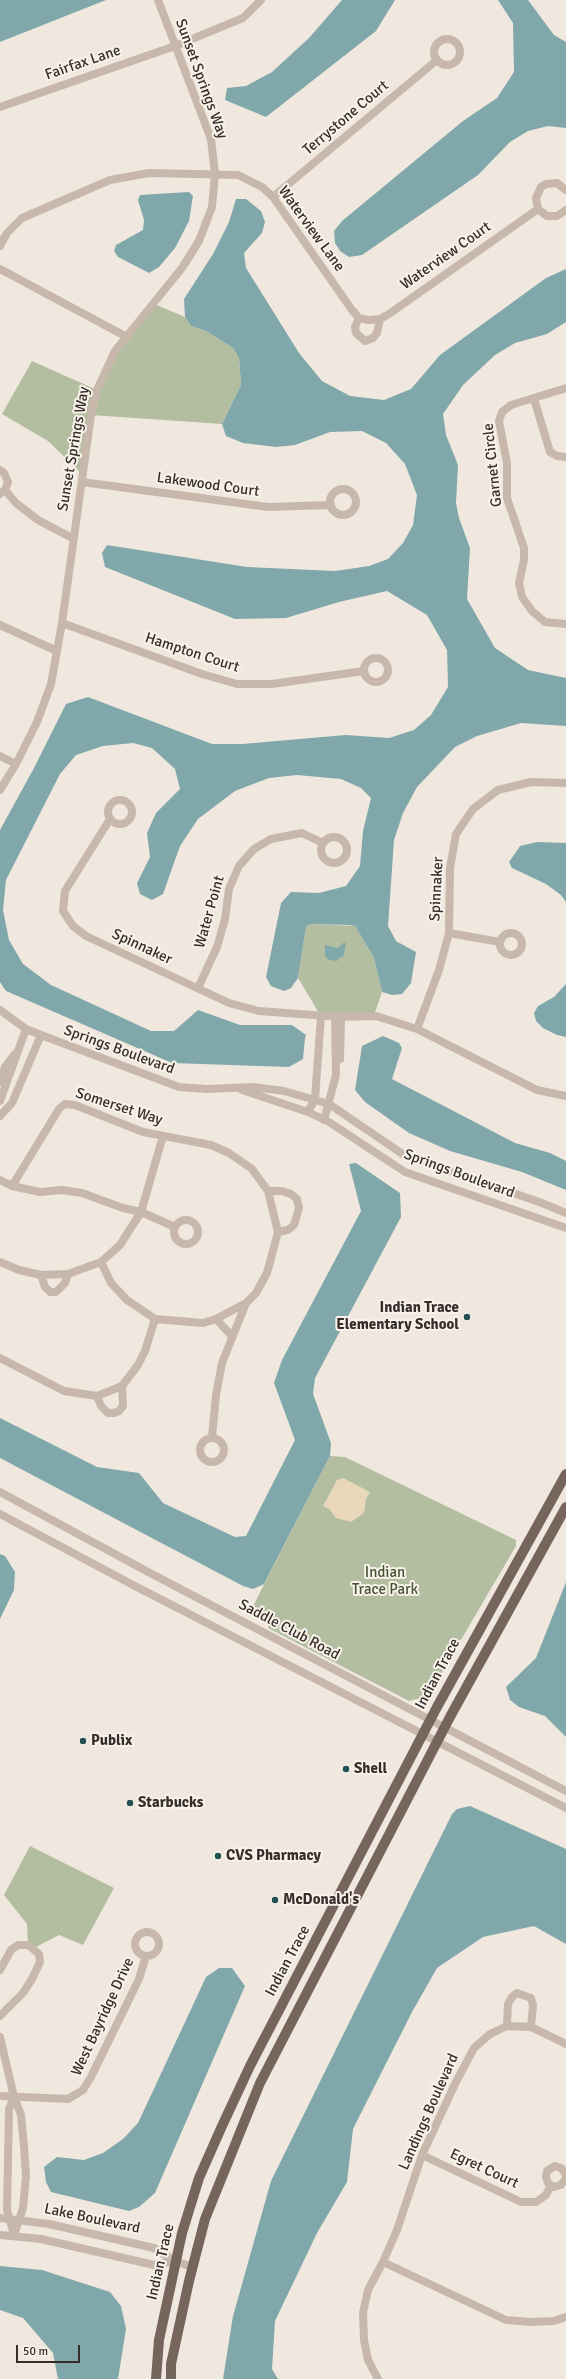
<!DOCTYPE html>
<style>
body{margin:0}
#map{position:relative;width:566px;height:2379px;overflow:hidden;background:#f0e8df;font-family:Signika,sans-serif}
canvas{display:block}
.scale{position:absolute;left:16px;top:2345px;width:64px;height:18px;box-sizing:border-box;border:2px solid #362e2a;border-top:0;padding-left:5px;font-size:12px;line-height:14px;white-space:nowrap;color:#362e2a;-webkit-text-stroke:3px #f8f2eb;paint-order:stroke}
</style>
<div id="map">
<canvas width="566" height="2379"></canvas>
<div class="scale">50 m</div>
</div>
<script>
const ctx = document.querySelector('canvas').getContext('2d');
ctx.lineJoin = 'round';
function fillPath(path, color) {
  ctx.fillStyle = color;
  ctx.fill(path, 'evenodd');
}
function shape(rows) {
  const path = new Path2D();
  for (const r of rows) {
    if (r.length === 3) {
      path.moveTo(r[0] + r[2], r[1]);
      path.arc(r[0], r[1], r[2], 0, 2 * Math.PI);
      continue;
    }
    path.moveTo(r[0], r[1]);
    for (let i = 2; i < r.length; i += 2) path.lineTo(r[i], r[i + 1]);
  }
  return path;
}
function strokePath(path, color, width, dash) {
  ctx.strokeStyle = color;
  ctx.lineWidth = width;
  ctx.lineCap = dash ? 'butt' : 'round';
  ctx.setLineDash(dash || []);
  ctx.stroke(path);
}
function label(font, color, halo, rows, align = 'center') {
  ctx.font = font + ' Signika,sans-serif';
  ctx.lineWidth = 4;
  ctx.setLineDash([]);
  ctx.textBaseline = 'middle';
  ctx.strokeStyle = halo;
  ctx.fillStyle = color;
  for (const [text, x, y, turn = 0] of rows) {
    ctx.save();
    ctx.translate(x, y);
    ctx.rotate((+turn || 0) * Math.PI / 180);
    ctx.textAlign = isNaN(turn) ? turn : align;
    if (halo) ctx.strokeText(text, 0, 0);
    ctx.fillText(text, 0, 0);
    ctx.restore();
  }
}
fillPath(shape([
 [154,304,185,317,191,326,206,331,233,348,239,358,241,385,222,424,91,415,83,475,48,441,2,414,32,361,97,390,107,365],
 [310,924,355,926,374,958,382,992,374,1015,319,1013,298,978,306,927],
 [330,1456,345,1457,516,1540,516,1546,428,1696,409,1701,268,1628,269,1622,250,1612],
 [30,1846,114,1888,83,1945,59,1935,34,1948,28,1945,27,1924,4,1895]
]), '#b3bea0');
fillPath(shape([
 [343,1478,370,1492,366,1499,364,1513,351,1522,336,1518,329,1509,323,1506,337,1480]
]), '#e8d8b9');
fillPath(shape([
 [0,0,106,0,0,42],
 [342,0,395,0,376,31,266,117,225,100,227,88,246,86,272,72,309,38],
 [498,0,528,0,554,35,566,42,566,128,548,126,528,131,510,142,478,175,362,255,349,257,340,251,335,243,334,231,342,221,463,121,497,98,514,72,513,23],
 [189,192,193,196,189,221,175,248,159,267,149,273,118,257,114,251,116,245,143,230,144,220,138,200,140,195],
 [236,199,246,199,261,211,265,222,262,233,244,253,246,268,299,353,322,381,350,396,384,400,411,389,440,355,546,278,566,269,566,322,547,334,515,343,495,355,463,385,443,414,446,435,458,465,456,503,459,518,470,548,467,599,495,648,528,670,566,678,566,726,521,723,477,736,455,747,417,787,403,813,394,840,388,926,396,941,416,952,411,983,402,994,392,995,382,992,374,958,355,926,348,925,310,924,306,927,298,978,291,988,284,991,271,986,266,977,281,903,291,892,319,893,346,886,360,866,363,831,371,798,361,788,341,779,297,775,269,778,235,791,198,819,180,846,163,894,152,900,140,894,137,883,150,857,147,833,156,813,180,789,175,769,152,748,133,743,103,746,76,755,60,774,6,880,3,910,9,940,23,964,51,985,151,1031,174,1031,198,1010,240,1025,292,1025,306,1035,305,1038,303,1059,289,1067,172,1063,6,991,0,982,0,830,34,768,66,704,88,697,212,744,242,744,346,735,389,738,414,730,431,715,448,687,447,650,427,615,387,591,339,602,286,618,235,619,105,567,102,553,107,545,247,567,335,571,369,566,388,559,403,543,413,525,417,495,405,464,386,443,362,431,330,432,295,445,276,447,243,443,226,436,222,424,241,385,239,358,233,348,206,331,191,326,185,317,184,299,213,254,229,222],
 [537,842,566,843,566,902,561,895,546,884,512,868,509,862,520,846],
 [343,943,346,943,343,958,340,957,337,961,329,960,325,956,325,945,338,948],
 [566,984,566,1037,557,1035,543,1028,536,1021,534,1013,538,1006,554,997],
 [383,1036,399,1043,402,1048,392,1079,515,1143,550,1153,566,1161,566,1190,522,1172,450,1151,409,1133,365,1102,355,1090,362,1046],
 [356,1163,400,1193,401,1217,315,1378,313,1394,331,1443,330,1456,264,1584,253,1589,243,1586,0,1458,0,1418,97,1467,139,1473,163,1503,235,1537,246,1536,295,1440,274,1383,282,1360,361,1211,349,1164],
 [0,1554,5,1556,15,1572,14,1590,0,1619],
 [566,1582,566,1737,545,1716,519,1707,510,1700,506,1687,536,1658],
 [470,1806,566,1849,566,1944,534,1926,483,1937,437,1968,412,2012,353,2129,347,2182,317,2233,275,2321,272,2369,278,2379,223,2379,233,2316,271,2181,452,1814,457,1809],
 [219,1968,232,1968,245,1986,155,2193,139,2207,129,2211,51,2192,46,2182,44,2167,57,2157,84,2160,103,2153,123,2139,138,2123,206,1977],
 [0,2266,42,2270,110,2292,121,2306,126,2329,118,2379,58,2379,53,2353,23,2318,0,2310]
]), '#80a8aa');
strokePath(shape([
 [447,52,13],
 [0,107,175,46,243,18,261,0],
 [566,190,557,183,546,184,541,187,536,198,538,209,547,216,557,216,566,210],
 [273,197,437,60],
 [0,246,7,233,22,218,110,180,149,173,238,175,262,187,273,197,352,310,359,318,368,320,380,319,389,314,538,209],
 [0,269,127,337],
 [359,318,355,327,356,333,365,341,373,338,377,333,380,319],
 [566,388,511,405,502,412,499,421,507,463,507,498,524,548,524,560,519,583,522,597,532,611,545,622,566,624],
 [534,399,550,452,557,456,566,457],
 [0,470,4,473,8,482,5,490,0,494],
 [82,482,268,507,331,505],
 [343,502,13],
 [5,490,16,503,38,520,74,539],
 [62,623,202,674,237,684,272,684,364,671],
 [0,625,57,651],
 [376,670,12],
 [0,756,16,764],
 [0,790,16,764,37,722,51,684,62,623,91,415,97,390,115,351,182,268,199,241,212,207,215,174,211,139,158,0],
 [120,812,12],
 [110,819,65,891,63,911,73,926,86,936,229,1003,259,1011,341,1017,376,1016,417,1029,537,1090,566,1096],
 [334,850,13],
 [449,933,500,942],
 [511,944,11],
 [198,988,217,947,225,919,229,889,239,866,254,849,271,839,302,833,323,843],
 [0,1010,26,1029,41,1035,179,1087,207,1089,253,1087,284,1091,329,1104,404,1155,542,1203,566,1213],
 [417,1029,439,970,449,933,450,868,456,834,473,809,498,790,531,782,566,783],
 [340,1059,341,1017],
 [0,1082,5,1067,15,1054],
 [242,1090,308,1112,329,1122,405,1172,566,1228],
 [0,1101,26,1029],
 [308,1112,315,1099,321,1016],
 [0,1116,12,1103,41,1035],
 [324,1120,336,1075,335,1017],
 [0,1180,12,1186,40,1192,62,1190,82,1193,123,1208,141,1212,175,1227],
 [12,1186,59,1109,65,1104,75,1105,143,1132,211,1145,229,1153,252,1169,268,1191,278,1232,267,1273,256,1293,246,1303,222,1363,216,1395,212,1437],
 [268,1191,282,1191,291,1194,297,1199,299,1208,294,1225,288,1230,278,1232],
 [186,1232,12],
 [0,1262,19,1270,41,1275,68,1274,101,1262,120,1245,141,1212,163,1136],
 [101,1262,111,1283,127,1300,155,1319,203,1323,216,1319,246,1303],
 [41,1275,45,1287,50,1292,56,1292,65,1283,68,1274],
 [216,1319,232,1336],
 [0,1358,64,1391,97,1396,122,1386,138,1365,145,1351,155,1319],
 [97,1396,101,1406,108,1413,114,1413,119,1411,123,1406,122,1386],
 [212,1450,12],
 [0,1492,152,1574,566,1791],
 [0,1514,133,1585,566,1808],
 [147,1944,12],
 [0,1970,11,1950,18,1945,28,1945,39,1954,40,1962,32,1979,23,1993,0,2016],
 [507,2026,508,2004,512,1997,517,1993,531,1998,533,2005,531,2027],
 [0,2037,14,2097,21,2115,24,2146,26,2176,23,2208,14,2235,7,2210,9,2109,14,2097],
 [0,2096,68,2099,83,2090,91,2077,139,1979,146,1956],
 [422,2155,521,2202,536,2202,546,2195,551,2185],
 [566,2175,561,2168,555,2166,547,2171,546,2177,548,2183,554,2187,561,2185,566,2178],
 [0,2218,49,2224,154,2248,175,2261,192,2267],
 [0,2235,41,2239,154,2265,175,2261],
 [383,2262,506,2320,531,2322,554,2321,566,2317],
 [378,2379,368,2360,364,2340,363,2313,368,2290,383,2262,397,2230,422,2155,455,2084,474,2048,490,2034,507,2026,531,2027,566,2044]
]), '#c7b8ab', 8);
strokePath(shape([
 [156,2379,159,2340,182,2233,199,2178,222,2126,250,2066,437,1707,566,1474],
 [171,2379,171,2364,189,2281,205,2219,260,2083,451,1715,566,1507]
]), '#76655d', 10);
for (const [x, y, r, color] of [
 [467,1317,4,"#235053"],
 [83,1741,4,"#235053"],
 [346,1769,4,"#235053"],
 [130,1803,4,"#235053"],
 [218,1856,4,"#235053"],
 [275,1900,4,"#235053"]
]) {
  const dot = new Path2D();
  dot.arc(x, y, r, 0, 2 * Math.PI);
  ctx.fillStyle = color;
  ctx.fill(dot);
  strokePath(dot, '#f8f2eb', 1.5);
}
label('15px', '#362e2a', '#f8f2eb', [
 ["Fairfax Lane",83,63,-19],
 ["Sunset Springs Way",201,79,70],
 ["Terrystone Court",346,118,-40],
 ["Waterview Lane",311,229,54],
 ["Waterview Court",446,256,-35],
 ["Sunset Springs Way",74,449,-80],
 ["Garnet Circle",493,465,-96],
 ["Lakewood Court",208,485,8],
 ["Hampton Court",192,653,18],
 ["Spinnaker",437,889,-87],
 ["Water Point",210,912,-74],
 ["Spinnaker",142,947,25],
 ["Springs Boulevard",119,1050,20],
 ["Somerset Way",119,1107,18],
 ["Springs Boulevard",459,1174,20],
 ["Saddle Club Road",289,1630,28],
 ["Indian Trace",438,1674,-62],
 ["Indian Trace",288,1961,-62],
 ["West Bayridge Drive",103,2017,-65],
 ["Landings Boulevard",429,2112,-66],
 ["Egret Court",484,2169,25],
 ["Lake Boulevard",92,2219,12],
 ["Indian Trace",161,2262,-77]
]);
label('bold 15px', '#362e2a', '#f8f2eb', [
 ["Indian Trace",459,1308,"right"],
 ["Elementary School",459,1325,"right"],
 ["Publix",91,1741],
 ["Shell",354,1769],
 ["Starbucks",138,1803],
 ["CVS Pharmacy",226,1856],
 ["McDonald's",283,1900]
], 'left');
label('15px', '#455230', '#f8f2eb', [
 ["Indian",385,1573],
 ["Trace Park",385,1590]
]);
</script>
